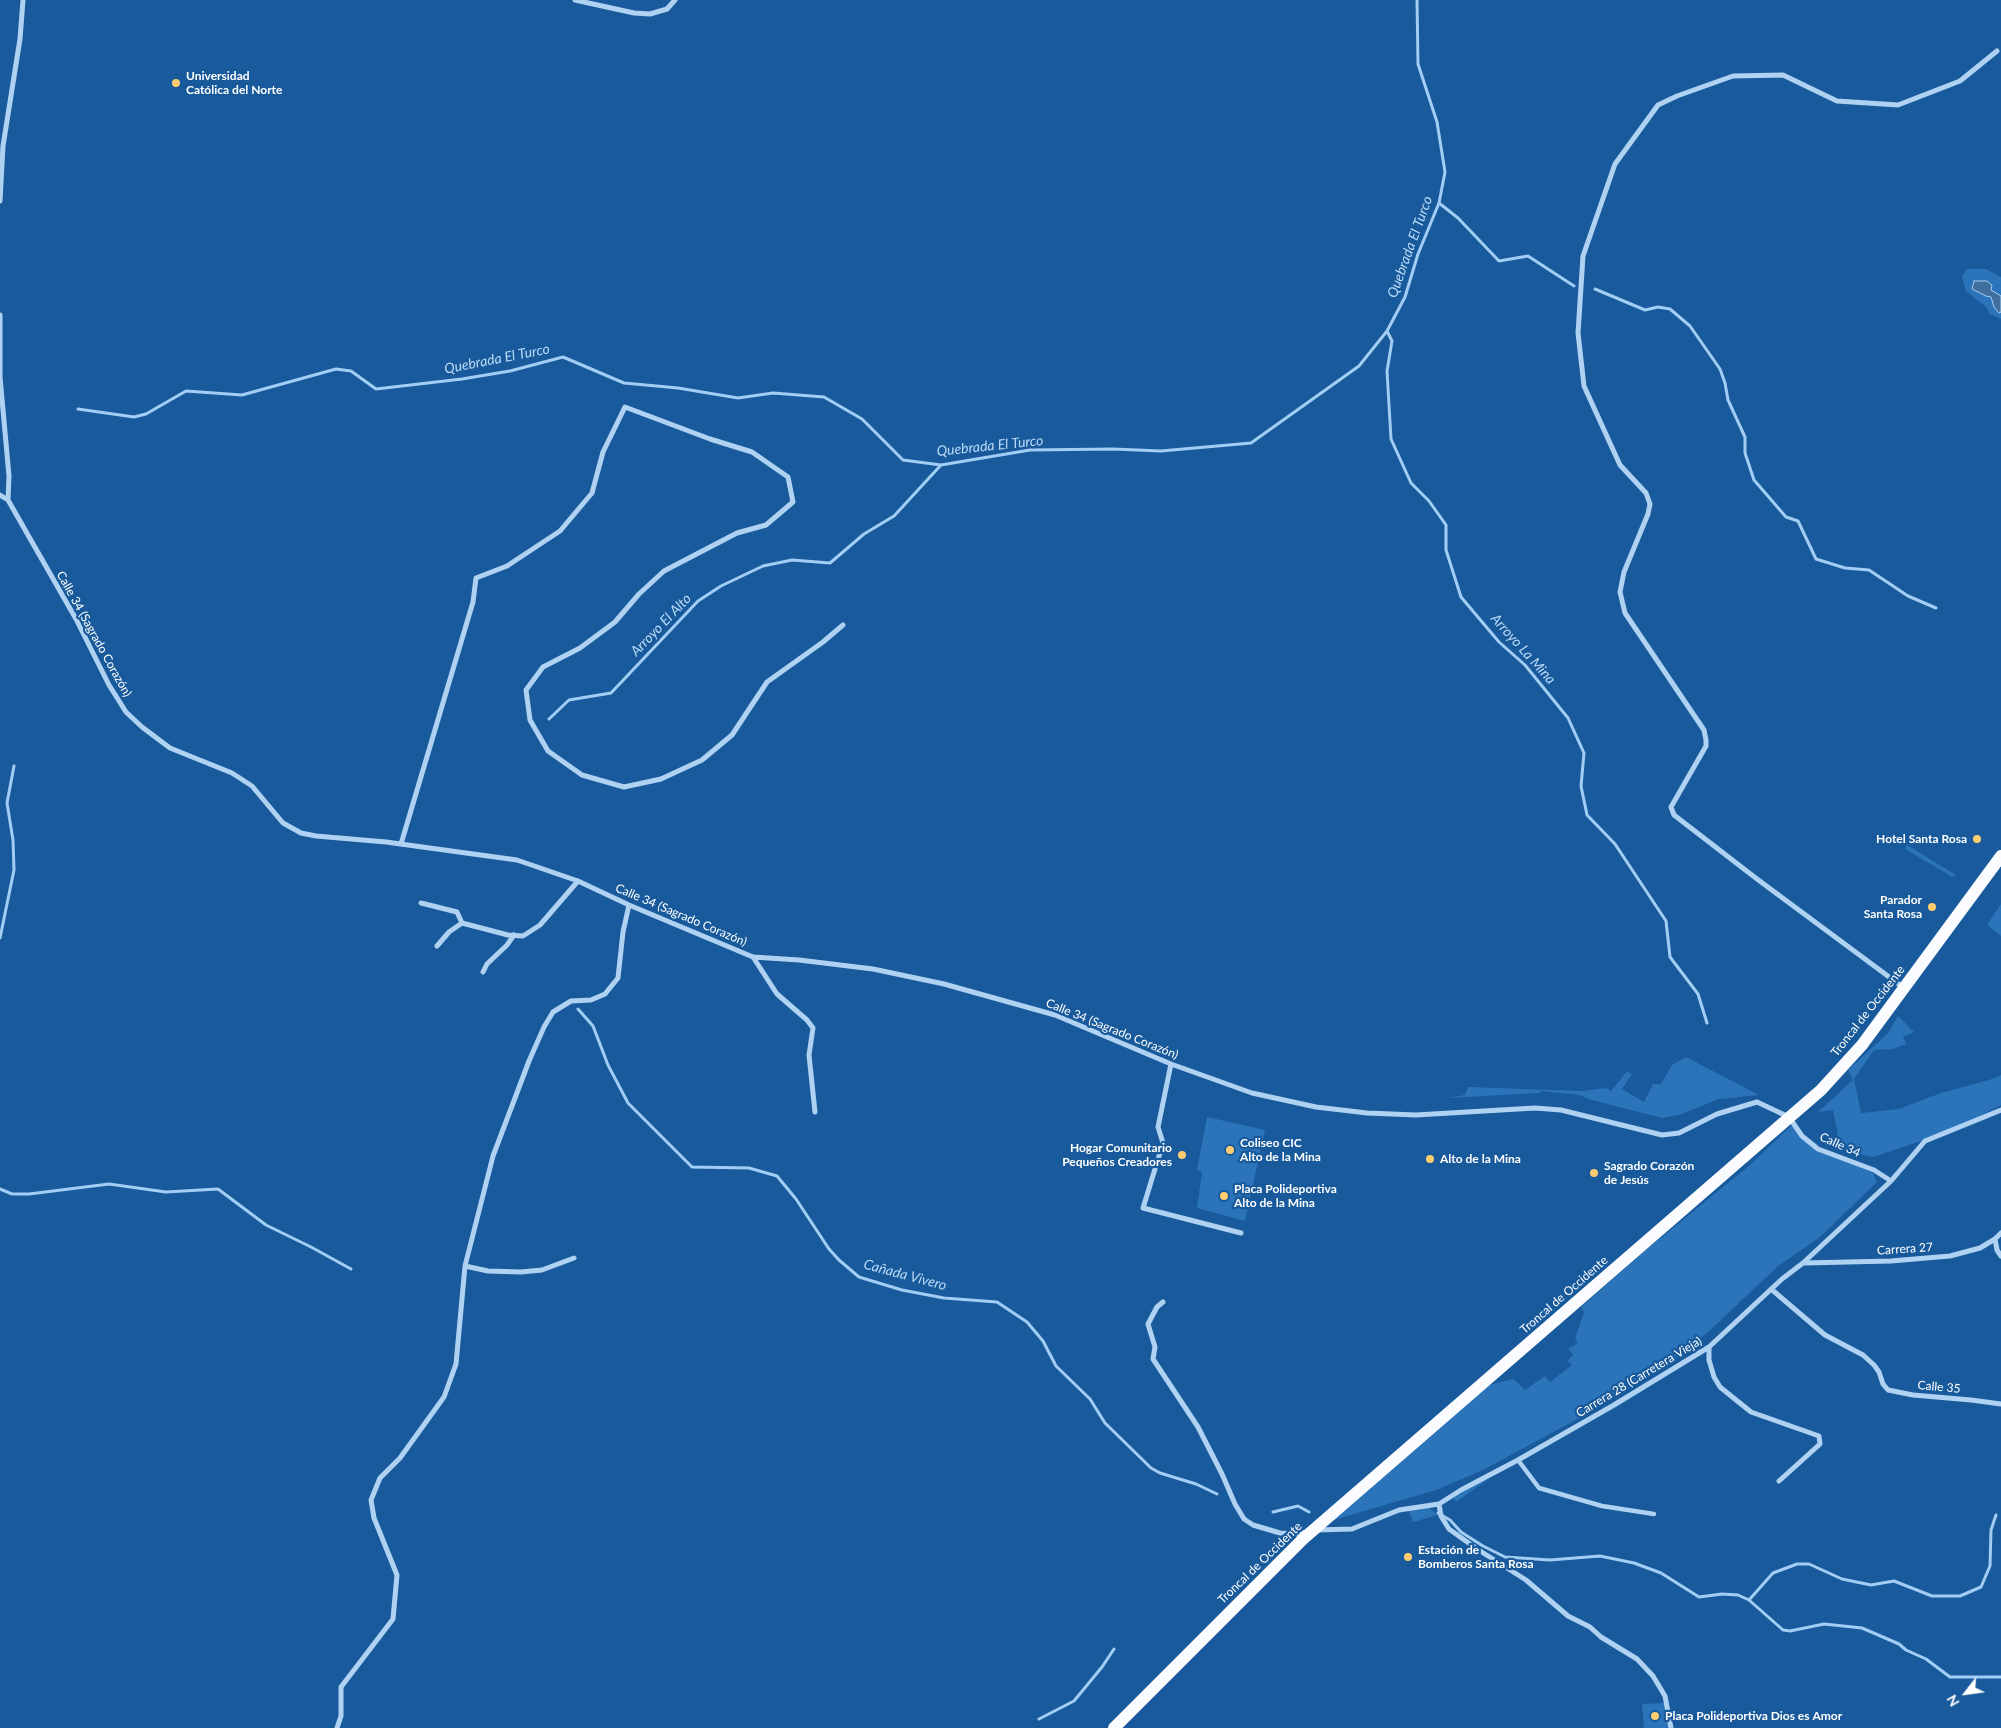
<!DOCTYPE html>
<meta charset="utf-8">
<style>
body{margin:0}
#map{position:relative;width:2001px;height:1728px;overflow:hidden;background:#185a9b;font-family:Lato,sans-serif}
canvas{display:block}
.north{position:absolute;left:1941px;top:1668px;width:50px;height:50px;-webkit-text-stroke:4px #185a9b;paint-order:stroke;rotate:240deg;font-size:14px;font-weight:700;line-height:20px;text-align:center;color:#fff}
.north::after{content:'';display:block;margin:auto;width:18px;height:22px;background:#fff;clip-path:polygon(50% 0,100% 100%,50% 72%,0 100%)}
</style>
<div id="map">
<canvas width="2001" height="1728"></canvas>
<div class="north">N</div>
</div>
<script>
const ctx = document.querySelector('canvas').getContext('2d');
ctx.lineJoin = 'round';
function fillPath(path, color) {
  ctx.fillStyle = color;
  ctx.fill(path, 'evenodd');
}
function shape(rows) {
  const path = new Path2D();
  for (const r of rows) {
    path.moveTo(r[0], r[1]);
    for (let i = 2; i < r.length; i += 2) path.lineTo(r[i], r[i + 1]);
  }
  return path;
}
function strokePath(path, color, width, dash) {
  ctx.strokeStyle = color;
  ctx.lineWidth = width;
  ctx.lineCap = dash ? 'butt' : 'round';
  ctx.setLineDash(dash || []);
  ctx.stroke(path);
}
function label(font, color, halo, rows, align = 'center') {
  ctx.font = font + ' Lato,sans-serif';
  ctx.lineWidth = 4.5;
  ctx.setLineDash([]);
  ctx.textBaseline = 'middle';
  ctx.strokeStyle = halo;
  ctx.fillStyle = color;
  for (const [text, x, y, turn = 0] of rows) {
    ctx.save();
    ctx.translate(x, y);
    ctx.rotate((+turn || 0) * Math.PI / 180);
    ctx.textAlign = isNaN(turn) ? turn : align;
    if (halo) ctx.strokeText(text, 0, 0);
    ctx.fillText(text, 0, 0);
    ctx.restore();
  }
}
fillPath(shape([
 [1967,269,1986,269,2001,277,2001,319,1990,314,1986,307,1966,291,1962,277],
 [1907,845,1956,875,1953,877,1949,875,1905,849],
 [2001,904,2001,936,1987,925],
 [1898,1016,1914,1032,1903,1037,1906,1044,1893,1049,1874,1050,1854,1079,1861,1113,1899,1109,1941,1093,1992,1079,2001,1075,2001,1105,1964,1124,1924,1140,1873,1157,1852,1153,1819,1141,1838,1135,1833,1110,1818,1112,1853,1080,1848,1070,1888,1033],
 [1686,1057,1759,1095,1719,1099,1679,1115,1662,1118,1592,1100,1579,1095,1541,1091,1540,1093,1447,1098,1465,1095,1468,1087,1583,1091,1606,1088,1611,1091,1627,1071,1632,1074,1622,1089,1644,1102,1653,1084,1661,1084,1672,1065],
 [1207,1117,1265,1130,1245,1221,1197,1208,1202,1172,1197,1170],
 [1793,1124,1817,1149,1873,1173,1877,1182,1820,1237,1777,1267,1707,1333,1661,1369,1594,1410,1483,1470,1436,1490,1330,1521,1489,1385,1513,1379,1525,1390,1545,1376,1550,1382,1572,1365,1567,1361,1573,1355,1568,1349,1578,1343,1575,1339,1584,1312,1581,1307,1646,1250,1750,1165],
 [1485,1478,1487,1480,1456,1502,1453,1498],
 [1424,1504,1438,1515,1413,1522,1408,1509],
 [1666,1703,1668,1728,1644,1728,1642,1704]
]), '#2c74b9');
const water = shape([
 [1974,281,1987,281,1992,285,1991,290,2001,296,2001,312,1999,313,1994,307,1991,297,1986,296,1972,289,1974,281]
]);
fillPath(water, '#406e9d');
strokePath(water, '#a2cdf4', 1);
strokePath(shape([
 [1439,203,1458,218,1499,261,1528,256,1574,286],
 [1595,289,1645,310,1658,307,1670,309,1690,326,1720,369,1725,383,1728,400,1745,437,1745,453,1754,480,1786,517,1798,521,1816,559,1845,568,1869,570,1908,596,1936,608],
 [1387,331,1392,341,1387,371,1391,439,1411,483,1429,501,1446,525,1446,550,1461,597,1499,642,1525,665,1568,718,1584,753,1581,786,1587,815,1615,844,1666,921,1670,957,1698,994,1707,1023],
 [78,409,134,417,146,414,186,391,242,395,336,369,351,371,376,389,462,379,510,371,563,357,624,383,678,388,738,398,773,393,824,397,862,419,903,460,941,465,1030,450,1113,449,1161,451,1251,443,1359,366,1387,331,1405,297,1418,254,1439,203,1445,172,1437,122,1418,64,1417,0],
 [549,719,569,700,611,693,698,601,721,586,763,566,792,560,830,563,864,534,894,516,941,465],
 [0,938,14,870,13,840,7,803,14,766],
 [578,1009,593,1026,608,1065,628,1103,692,1167,749,1168,777,1176,796,1199,829,1249,839,1260,859,1277,902,1290,944,1298,997,1302,1027,1322,1043,1341,1056,1366,1090,1399,1105,1423,1151,1468,1160,1473,1196,1484,1217,1494],
 [0,1189,12,1194,29,1194,109,1184,166,1192,218,1189,266,1225,311,1247,351,1269],
 [1273,1512,1298,1506,1309,1512],
 [1438,1513,1450,1520,1461,1532,1483,1546,1505,1557,1550,1560,1600,1556,1634,1563,1661,1573,1699,1597,1722,1594,1738,1595,1749,1600,1783,1630,1790,1631,1824,1624,1862,1628,1899,1644,1906,1650,1926,1659,1950,1677,2001,1677],
 [1749,1600,1773,1573,1797,1564,1809,1564,1842,1579,1871,1585,1894,1581,1932,1596,1960,1596,1981,1587,1990,1566,1991,1530,1996,1515],
 [1039,1719,1074,1701,1102,1667,1114,1649]
]), '#a2cdf4', 3);
strokePath(shape([
 [1518,1460,1539,1488,1602,1506,1654,1514]
]), '#afd2f2', 4.5);
strokePath(shape([
 [575,0,634,13,650,14,667,9,675,0],
 [0,201,3,146,20,39,23,0],
 [0,315,0,377,9,476,8,500,76,619,109,685,126,712,142,727,170,748,232,773,252,786,283,823,301,833,316,836,386,842,517,860,578,881,629,905,753,957,799,960,873,969,944,984,1055,1015,1171,1064,1252,1093,1316,1107,1367,1113,1416,1115,1535,1108,1561,1110,1662,1135,1679,1133,1717,1114,1757,1102,1789,1117,1802,1136,1818,1149,1874,1170,1891,1181],
 [0,495,8,500],
 [401,844,473,602,476,578,507,566,560,531,592,493,603,452,625,407,710,439,752,452,788,477,793,502,766,525,737,533,664,571,639,594,615,622,580,648,543,667,526,690,530,720,548,751,582,775,624,787,661,779,702,760,732,735,767,682,823,642,843,625],
 [421,903,457,912,462,923],
 [437,946,449,932,462,923,508,935,523,936,540,925,578,881],
 [753,957,777,994,807,1020,813,1028,809,1055,815,1112],
 [483,972,487,964,507,945,514,935],
 [1904,988,1757,879,1674,815,1671,807,1706,746,1706,740,1704,730,1625,613,1620,592,1624,572,1648,514,1650,504,1646,493,1620,465,1584,386,1578,333,1583,256,1615,164,1658,105,1677,96,1733,76,1783,75,1837,101,1898,105,1960,81,1997,51],
 [1171,1064,1158,1127,1163,1143,1143,1208,1241,1233],
 [1995,1239,1997,1250,2001,1256],
 [1804,1263,1891,1261,1950,1256,1980,1248,1995,1239,2001,1233],
 [465,1266,488,1271,521,1272,542,1270,574,1258],
 [1771,1289,1825,1335,1863,1355,1874,1365,1879,1372,1883,1384,1888,1390,1913,1395,1971,1400,2001,1404],
 [1163,1302,1157,1307,1148,1324,1155,1347,1153,1359,1198,1427,1222,1474,1235,1504,1244,1519,1253,1525,1280,1533,1296,1534,1307,1532],
 [1709,1347,1709,1360,1714,1377,1720,1387,1751,1412,1819,1436,1820,1444,1779,1481],
 [1439,1504,1441,1516,1449,1529,1477,1549,1526,1580,1568,1616,1590,1627,1601,1637,1637,1659,1653,1676,1665,1696,1671,1728],
 [1317,1530,1352,1529,1399,1510,1439,1504,1461,1490,1518,1460,1614,1405,1709,1347,1782,1279,1803,1263,1891,1181,1925,1141,2001,1110],
 [337,1728,341,1716,341,1687,393,1619,397,1575,374,1518,371,1500,380,1478,400,1458,444,1397,456,1364,465,1266,493,1156,529,1061,544,1027,553,1012,571,1001,591,1000,605,994,618,978,623,932,629,905]
]), '#afd2f2', 5);
strokePath(shape([
 [1114,1728,1303,1539,1821,1090,1862,1045,2001,856]
]), '#fafcff', 12);
for (const [x, y, r, color] of [
 [176,83,5,"#ffcc70"],
 [1977,839,5,"#ffcc70"],
 [1932,907,5,"#ffcc70"],
 [1230,1150,5,"#ffcc70"],
 [1182,1155,5,"#ffcc70"],
 [1430,1159,5,"#ffcc70"],
 [1594,1173,5,"#ffcc70"],
 [1224,1196,5,"#ffcc70"],
 [1408,1557,5,"#ffcc70"],
 [1655,1716,5,"#ffcc70"]
]) {
  const dot = new Path2D();
  dot.arc(x, y, r, 0, 2 * Math.PI);
  ctx.fillStyle = color;
  ctx.fill(dot);
  strokePath(dot, '#185a9b', 2);
}
label('bold 12px', '#fff', '#185a9b', [
 ["Universidad",186,76],
 ["Católica del Norte",186,90],
 ["Hotel Santa Rosa",1967,839,"right"],
 ["Parador",1922,900,"right"],
 ["Santa Rosa",1922,914,"right"],
 ["Coliseo CIC",1240,1143],
 ["Alto de la Mina",1240,1157],
 ["Hogar Comunitario",1172,1148,"right"],
 ["Pequeños Creadores",1172,1162,"right"],
 ["Alto de la Mina",1440,1159],
 ["Sagrado Corazón",1604,1166],
 ["de Jesús",1604,1180],
 ["Placa Polideportiva",1234,1189],
 ["Alto de la Mina",1234,1203],
 ["Estación de",1418,1550],
 ["Bomberos Santa Rosa",1418,1564],
 ["Placa Polideportiva Dios es Amor",1665,1716]
], 'left');
label('12px', '#fff', '#185a9b', [
 ["Calle 34 (Sagrado Corazón)",94,634,61],
 ["Calle 34 (Sagrado Corazón)",681,915,23],
 ["Troncal de Occidente",1868,1011,-52],
 ["Calle 34 (Sagrado Corazón)",1112,1029,22],
 ["Calle 34",1840,1145,24],
 ["Carrera 27",1905,1249,-4],
 ["Troncal de Occidente",1564,1295,-41],
 ["Carrera 28 (Carretera Vieja)",1639,1377,-31],
 ["Calle 35",1939,1387,5],
 ["Troncal de Occidente",1260,1563,-44]
]);
label('italic 14px', '#bbdbf8', '#185a9b', [
 ["Quebrada El Turco",1410,247,-70],
 ["Quebrada El Turco",497,359,-11],
 ["Quebrada El Turco",990,446,-6],
 ["Arroyo El Alto",661,625,-46],
 ["Arroyo La Mina",1523,649,48],
 ["Cañada Vivero",905,1275,15]
]);
</script>
